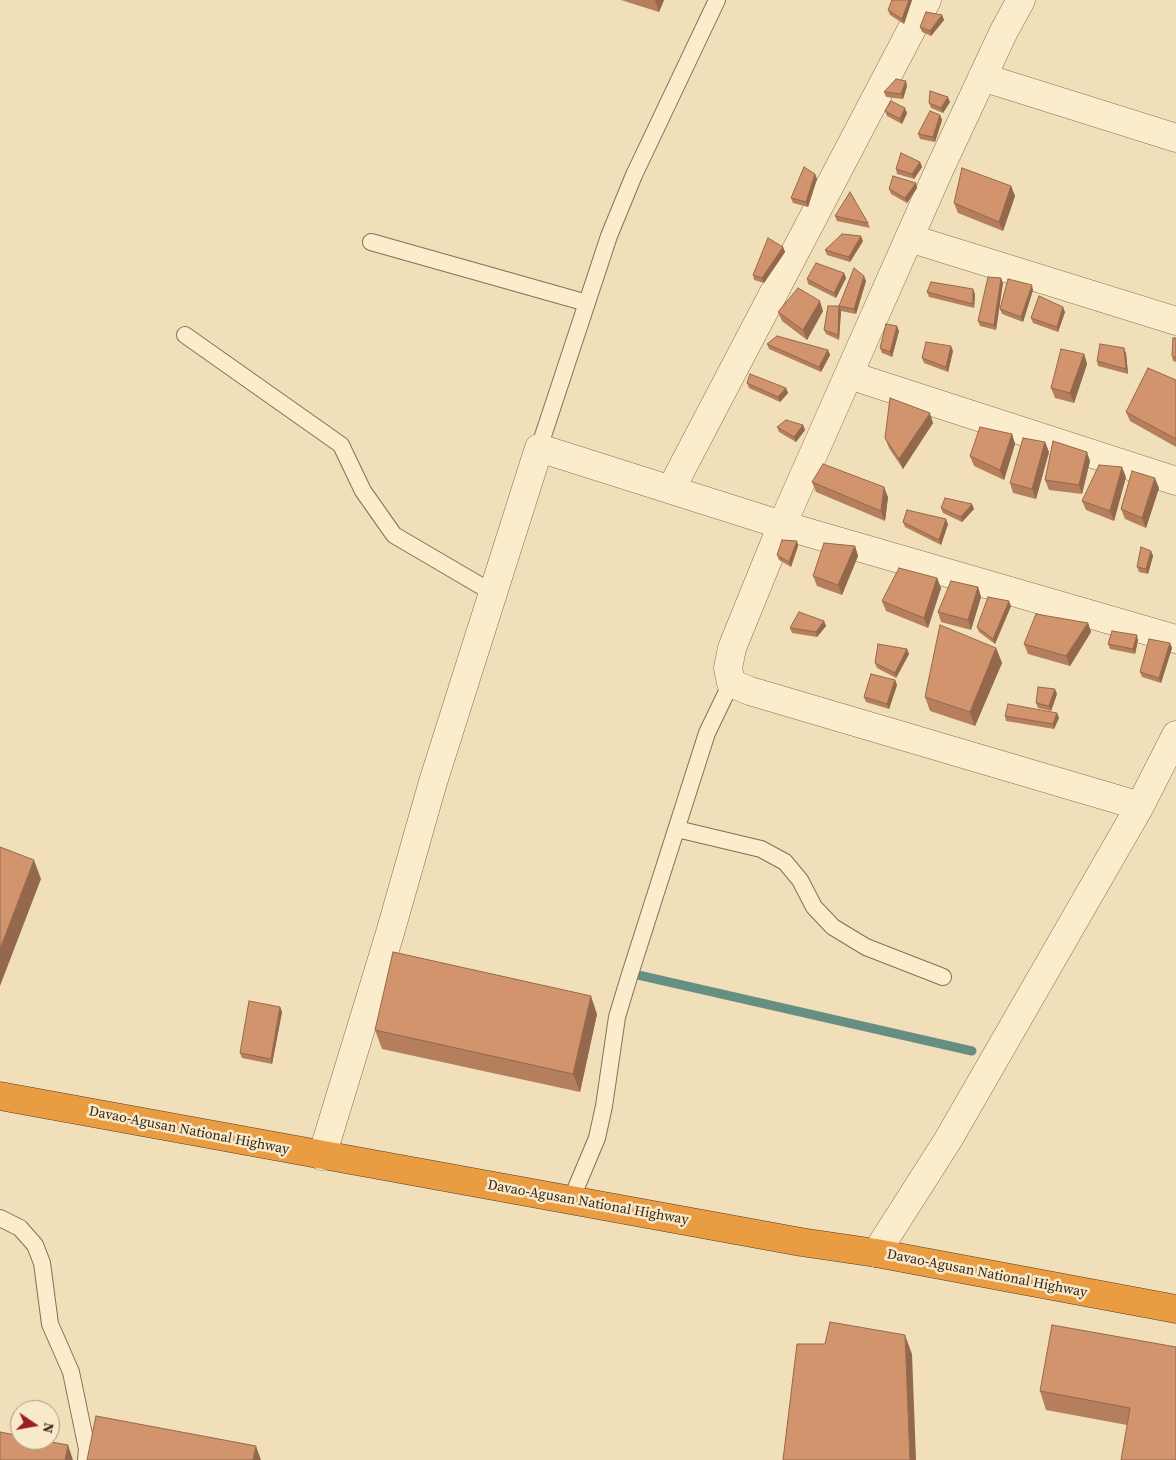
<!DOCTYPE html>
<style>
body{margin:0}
#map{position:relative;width:1176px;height:1460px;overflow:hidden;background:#f0dfb9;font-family:"Source Serif 4",serif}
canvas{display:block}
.north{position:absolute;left:10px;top:1400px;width:50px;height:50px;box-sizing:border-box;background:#f8e9c9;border:1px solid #aa9b83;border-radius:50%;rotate:102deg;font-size:14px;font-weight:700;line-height:20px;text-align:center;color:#352619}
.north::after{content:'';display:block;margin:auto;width:18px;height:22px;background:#9b1f22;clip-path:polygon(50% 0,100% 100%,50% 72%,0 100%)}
</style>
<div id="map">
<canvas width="1176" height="1460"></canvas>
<div class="north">N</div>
</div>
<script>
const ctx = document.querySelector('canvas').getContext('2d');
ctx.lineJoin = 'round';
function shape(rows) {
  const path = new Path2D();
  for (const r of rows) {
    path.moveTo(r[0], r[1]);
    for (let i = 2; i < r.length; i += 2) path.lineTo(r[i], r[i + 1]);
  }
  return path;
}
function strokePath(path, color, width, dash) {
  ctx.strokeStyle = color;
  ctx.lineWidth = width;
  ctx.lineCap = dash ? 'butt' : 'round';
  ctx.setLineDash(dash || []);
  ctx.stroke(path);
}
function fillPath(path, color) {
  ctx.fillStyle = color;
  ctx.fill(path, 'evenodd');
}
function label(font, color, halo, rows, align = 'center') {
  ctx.font = font + ' "Source Serif 4",serif';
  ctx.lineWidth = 5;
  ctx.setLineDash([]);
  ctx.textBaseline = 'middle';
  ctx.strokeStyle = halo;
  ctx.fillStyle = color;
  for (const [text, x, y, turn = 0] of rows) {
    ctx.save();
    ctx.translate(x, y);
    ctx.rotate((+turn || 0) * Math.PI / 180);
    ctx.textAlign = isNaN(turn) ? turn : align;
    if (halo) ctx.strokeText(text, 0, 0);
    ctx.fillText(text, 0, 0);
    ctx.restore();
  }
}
strokePath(shape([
 [638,975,972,1051]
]), '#668e83', 9);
const lane = shape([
 [371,242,587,303],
 [185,335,341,445,363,491,394,535,493,593],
 [539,448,609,236,634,175,717,0],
 [677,829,761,849,785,862,800,880,814,907,833,927,866,947,943,977],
 [571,1200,597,1138,604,1106,617,1017,630,974,707,733,731,683],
 [0,1218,20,1228,35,1245,42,1263,50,1324,71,1372,87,1449,86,1460]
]);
const street = shape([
 [1021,0,1004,31,941,166,782,525,732,648,728,668,731,683,750,691,1140,806],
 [982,77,1176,138],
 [909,238,1176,321],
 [849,375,1176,481],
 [671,489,927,0],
 [322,1156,390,933,433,782,539,448,782,525,1176,639],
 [876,1253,948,1140,1140,806,1176,735]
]);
const highway = shape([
 [0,1096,801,1242,876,1253,1176,1309]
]);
strokePath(lane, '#886e53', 18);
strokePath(street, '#886e53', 29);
strokePath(highway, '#543c28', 29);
strokePath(lane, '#fbeccc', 16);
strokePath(street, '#fbeccc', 28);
strokePath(highway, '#e99c41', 28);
fillPath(shape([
 [621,0,664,0,659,12],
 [912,0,904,24,890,15,888,10],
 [942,15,944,20,931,36,922,32,920,27],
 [907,86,903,99,886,97,884,92],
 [950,102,943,113,931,108,929,103],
 [885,111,907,113,902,124,887,116],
 [940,115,942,120,935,142,920,139,918,134],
 [920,162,922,167,914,179,897,174,896,169],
 [815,174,817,179,808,207,793,203,791,198],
 [916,183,917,188,907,203,891,194,889,189],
 [1011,186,1015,196,1003,231,958,213,954,203],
 [835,216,868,223,870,228,837,221],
 [863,241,850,262,827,255,825,250],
 [783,247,785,252,764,283,754,280,753,275],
 [844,273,846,278,836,298,808,284,807,279],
 [866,281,856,314,841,311,839,340,826,334,824,330,839,306],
 [1003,283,996,330,980,326,978,321],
 [1033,290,1023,322,1002,314,1000,309],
 [927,292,975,294,974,308,929,297],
 [823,311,807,340,782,321,778,312],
 [1065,312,1058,332,1033,323,1031,318],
 [899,331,892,357,882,353,880,348],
 [1176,338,1176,362,1173,361,1172,356],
 [767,344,828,350,830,355,821,372,769,349],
 [953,351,948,372,924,363,922,358],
 [1126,353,1128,374,1098,366,1097,361],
 [1084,354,1087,364,1074,403,1055,398,1051,388],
 [1176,380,1176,447,1130,421,1126,412],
 [747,383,786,388,788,393,780,402,749,388],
 [933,423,903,469,889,448,885,438],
 [803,425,805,430,796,442,779,432,777,427],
 [1012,434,1015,444,1004,480,974,466,970,456],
 [1045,442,1049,452,1036,499,1013,493,1010,483],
 [1090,461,1082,494,1049,490,1045,480],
 [1126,477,1114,521,1086,510,1082,501],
 [812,482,888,497,885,521,816,492],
 [1159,488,1146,528,1125,519,1121,509],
 [941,508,974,509,962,522,943,513],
 [903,522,948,524,941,545,905,527],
 [797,541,798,546,791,567,779,560,777,555],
 [855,546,858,556,842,595,817,586,813,576],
 [1151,551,1153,556,1148,574,1139,572,1137,567],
 [937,578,941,588,928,628,886,611,882,601],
 [978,587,981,597,971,630,941,622,938,612],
 [1011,606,995,644,979,632,977,627],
 [824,621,826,626,817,637,792,633,790,628],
 [1088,623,1091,632,1070,666,1028,654,1024,644],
 [1138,640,1135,654,1110,649,1108,644],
 [1170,643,1172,648,1161,683,1142,677,1140,672],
 [996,648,1002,663,975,726,930,711,925,697],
 [907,649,909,654,896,678,877,668,875,663],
 [895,680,897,685,889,709,866,702,864,697],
 [1057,694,1051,711,1038,708,1036,703],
 [1057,713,1059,718,1054,729,1006,721,1005,716],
 [280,1007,282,1012,272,1064,242,1058,240,1053],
 [597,1014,580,1092,382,1049,375,1030],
 [1176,1347,1127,1425,1046,1410,1040,1391]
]), '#b57f5d');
fillPath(shape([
 [655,0,664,0,659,12],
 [909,0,912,0,904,24,902,19],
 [942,15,944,20,931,36,930,31],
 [906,81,907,86,903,99,901,94],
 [948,97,950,102,943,113,941,108],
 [905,108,907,113,902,124,900,119],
 [940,115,942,120,935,142,933,137],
 [920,162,922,167,914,179,912,174],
 [815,174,817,179,808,207,806,202],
 [916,183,917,188,907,203,905,198],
 [1011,186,1015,196,1003,231,999,222],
 [861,236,863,241,850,262,849,257],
 [783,247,785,252,764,283,762,278],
 [844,273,846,278,836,298,834,293],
 [864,276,866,281,856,314,854,309],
 [1001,278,1003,283,996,330,994,325],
 [1032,285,1033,290,1023,322,1021,317],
 [973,289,975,294,974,308,973,304],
 [820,301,823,311,807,340,803,330],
 [839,306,841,311,839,340,838,335],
 [1063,307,1065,312,1058,332,1057,327],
 [897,326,899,331,892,357,890,352],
 [951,346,953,351,948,372,946,367],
 [1124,348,1126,353,1128,374,1126,369],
 [828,350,830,355,821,372,819,367],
 [1084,354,1087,364,1074,403,1070,393],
 [786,388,788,393,780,402,778,397],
 [930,413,933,423,903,469,899,459],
 [803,425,805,430,796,442,794,437],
 [1012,434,1015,444,1004,480,1000,470],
 [1045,442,1049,452,1036,499,1032,489],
 [1087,452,1090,461,1082,494,1079,485],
 [1122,467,1126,477,1114,521,1110,511],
 [1155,478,1159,488,1146,528,1142,518],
 [884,487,888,497,885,521,881,511],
 [972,504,974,509,962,522,961,517],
 [946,519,948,524,941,545,939,540],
 [797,541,798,546,791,567,789,562],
 [855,546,858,556,842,595,838,585],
 [1151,551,1153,556,1148,574,1146,569],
 [937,578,941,588,928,628,924,618],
 [978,587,981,597,971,630,968,620],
 [1009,601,1011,606,995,644,993,639],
 [824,621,826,626,817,637,816,632],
 [1088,623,1091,632,1070,666,1066,656],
 [1137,635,1138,640,1135,654,1133,649],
 [1170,643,1172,648,1161,683,1159,678],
 [996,648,1002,663,975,726,970,712],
 [907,649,909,654,896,678,895,673],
 [895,680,897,685,889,709,887,704],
 [1055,689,1057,694,1051,711,1049,706],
 [1057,713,1059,718,1054,729,1053,724],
 [34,860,41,879,0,986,0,949],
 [591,996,597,1014,580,1092,573,1074],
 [280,1007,282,1012,272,1064,271,1059],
 [905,1335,912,1354,916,1460,910,1460],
 [68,1445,73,1460,65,1460],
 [256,1446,261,1460,253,1460]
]), '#93684c');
const building = shape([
 [892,0,909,0,902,19,888,10,892,0],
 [926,12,942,15,930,31,920,27,926,12],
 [896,79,906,81,901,94,884,92,896,79],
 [930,91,948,97,941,108,929,103,930,91],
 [891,101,905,108,900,119,885,111,891,101],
 [930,111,940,115,933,137,918,134,930,111],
 [901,153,920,162,912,174,896,169,901,153],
 [804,167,815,174,806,202,791,198,804,167],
 [962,168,1011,186,999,222,954,203,962,168],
 [893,176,916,183,905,198,889,189,893,176],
 [850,192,868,223,835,216,850,192],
 [842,234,861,236,849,257,825,250,842,234],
 [768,238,783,247,762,278,753,275,768,238],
 [816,263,844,273,834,293,807,279,816,263],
 [854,268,864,276,854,309,839,306,854,268],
 [988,277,1001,278,994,325,978,321,988,277],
 [1008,279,1032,285,1021,317,1000,309,1008,279],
 [931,282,973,289,973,304,927,292,931,282],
 [798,288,820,301,803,330,778,312,798,288],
 [1039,296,1063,307,1057,327,1031,318,1039,296],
 [828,306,839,306,838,335,824,330,828,306],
 [886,324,897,326,890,352,880,348,886,324],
 [777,336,828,350,819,367,767,344,777,336],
 [1173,338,1176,338,1176,358,1172,356,1173,338],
 [926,342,951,346,946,367,922,358,926,342],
 [1100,344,1124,348,1126,369,1097,361,1100,344],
 [1061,349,1084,354,1070,393,1051,388,1061,349],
 [1148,368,1176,380,1176,439,1126,412,1148,368],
 [750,374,786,388,778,397,747,383,750,374],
 [890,398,930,413,899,459,885,438,890,398],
 [786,420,803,425,794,437,777,427,786,420],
 [980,427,1012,434,1000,470,970,456,980,427],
 [1023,438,1045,442,1032,489,1010,483,1023,438],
 [1053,441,1087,452,1079,485,1045,480,1053,441],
 [823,464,884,487,881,511,812,482,823,464],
 [1099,465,1122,467,1110,511,1082,501,1099,465],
 [1132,471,1155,478,1142,518,1121,509,1132,471],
 [945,498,972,504,961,517,941,508,945,498],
 [907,510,946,519,939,540,903,522,907,510],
 [782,540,797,541,789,562,777,555,782,540],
 [824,543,855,546,838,585,813,576,824,543],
 [1141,547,1151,551,1146,569,1137,567,1141,547],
 [899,568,937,578,924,618,882,601,899,568],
 [951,581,978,587,968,620,938,612,951,581],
 [988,597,1009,601,993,639,977,627,988,597],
 [799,612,824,621,816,632,790,628,799,612],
 [1036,614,1088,623,1066,656,1024,644,1036,614],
 [940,625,996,648,970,712,925,697,940,625],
 [1112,631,1137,635,1133,649,1108,644,1112,631],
 [1149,639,1170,643,1159,678,1140,672,1149,639],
 [878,644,907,649,895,673,875,663,878,644],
 [871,674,895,680,887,704,864,697,871,674],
 [1038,687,1055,689,1049,706,1036,703,1038,687],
 [1008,704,1057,713,1053,724,1005,716,1008,704],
 [0,847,34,860,0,949,0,847],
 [393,952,591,996,573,1074,375,1030,393,952],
 [249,1001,280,1007,271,1059,240,1053,249,1001],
 [830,1322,905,1335,910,1460,783,1460,797,1344,825,1344,830,1322],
 [1052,1325,1176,1347,1176,1460,1121,1460,1130,1408,1040,1391,1052,1325],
 [96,1416,256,1446,253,1460,87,1460,96,1416],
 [0,1432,20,1436,20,1440,40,1440,68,1445,65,1460,0,1460,0,1432]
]);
fillPath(building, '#d2946c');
strokePath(building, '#93684c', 1);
label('14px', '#352619', '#f8e9c9', [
 ["Davao-Agusan National Highway",189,1131,11],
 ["Davao-Agusan National Highway",588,1203,10],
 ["Davao-Agusan National Highway",987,1274,11]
]);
</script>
